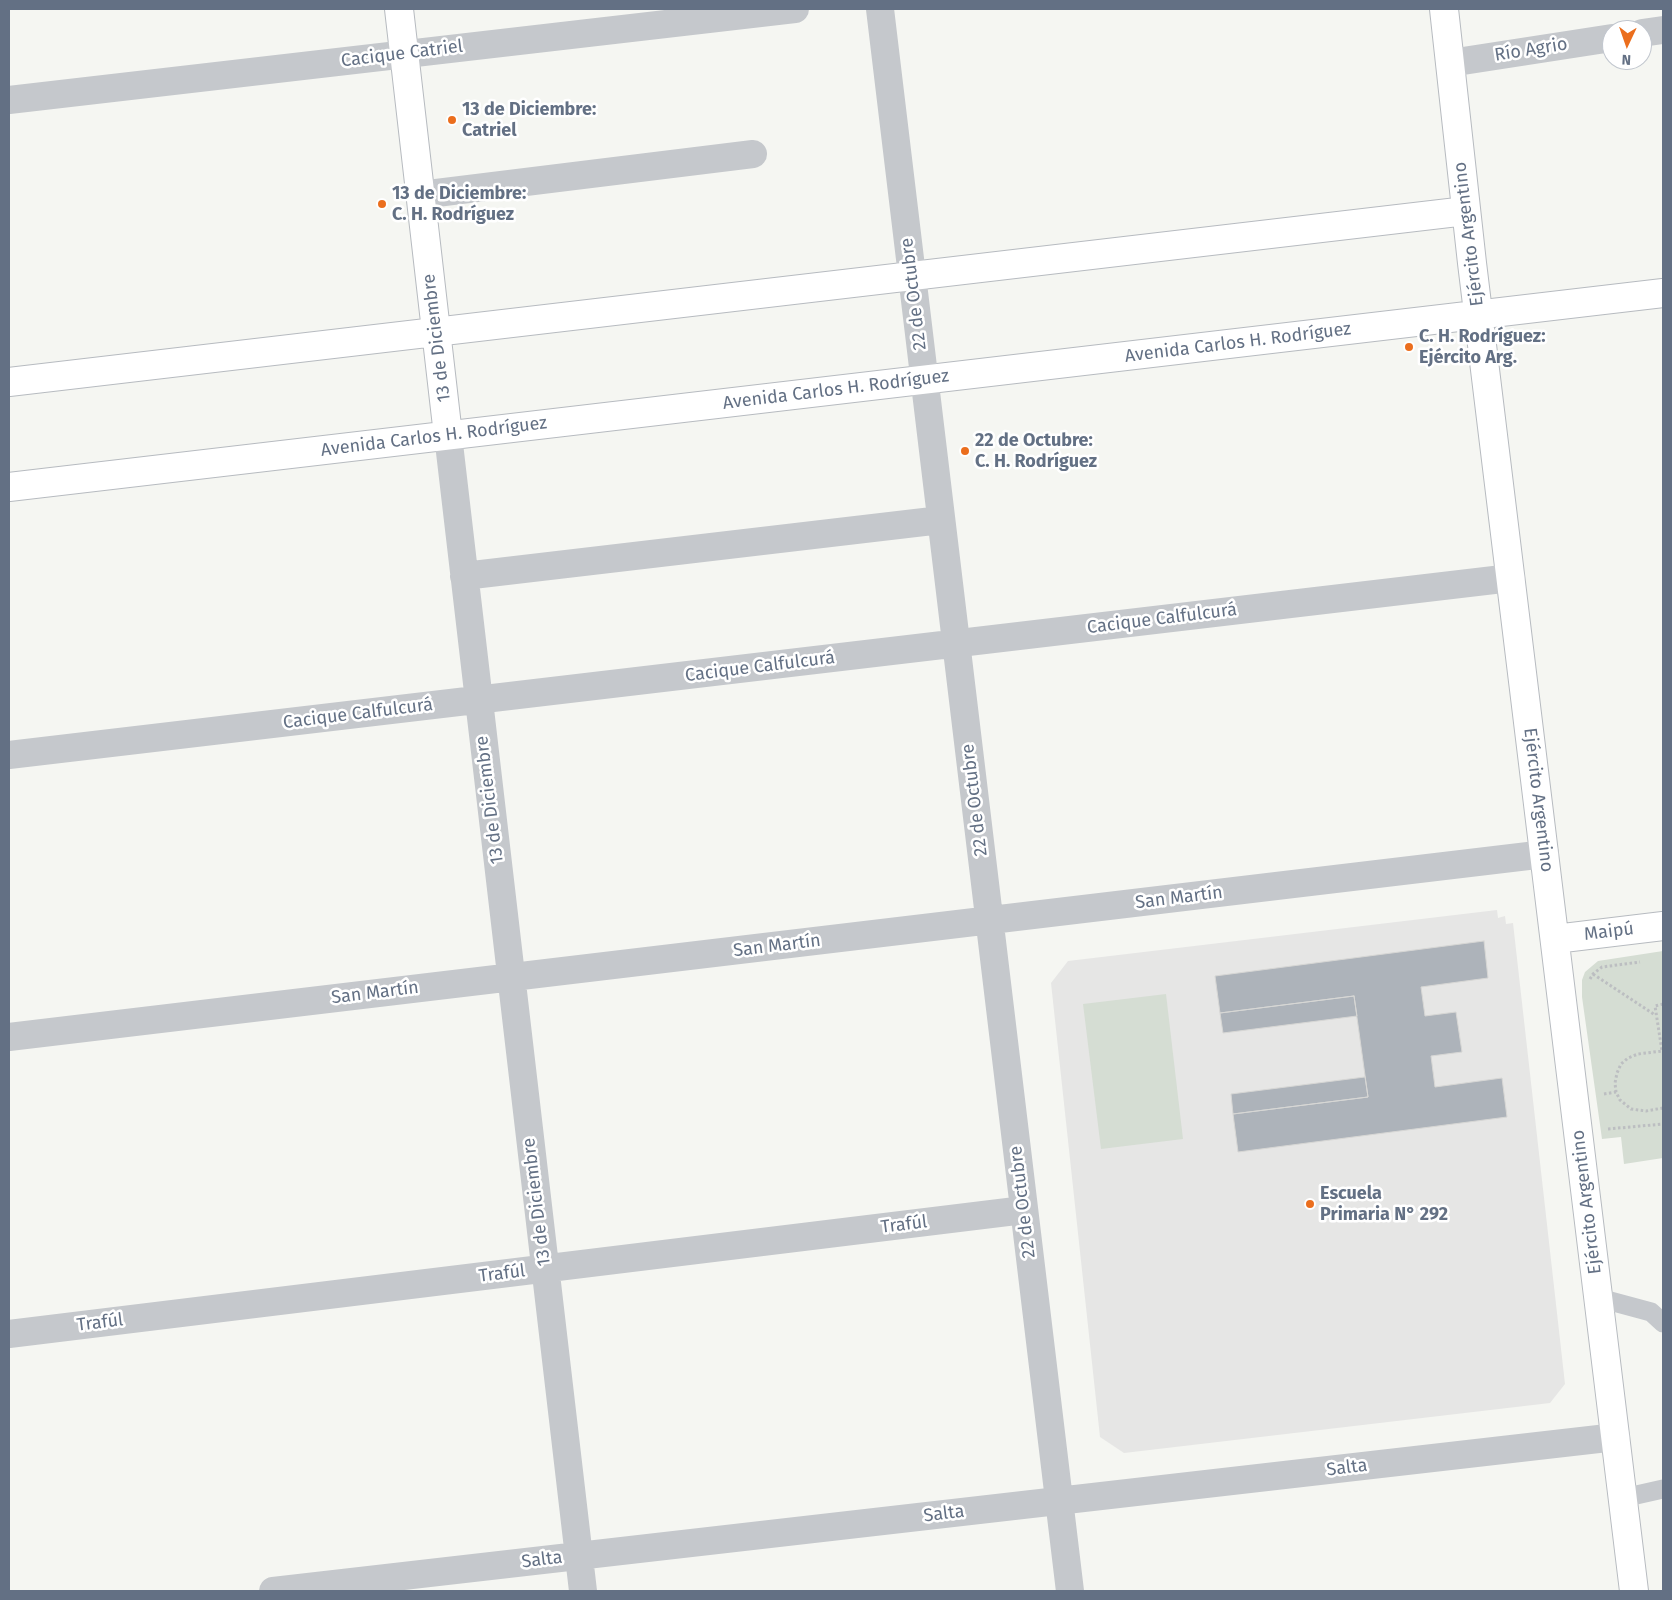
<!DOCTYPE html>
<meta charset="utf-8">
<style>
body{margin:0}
#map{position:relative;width:1672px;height:1600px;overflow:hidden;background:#f5f6f2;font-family:"Fira Sans",sans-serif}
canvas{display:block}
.frame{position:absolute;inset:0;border:10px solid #637084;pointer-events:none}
.north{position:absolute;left:1602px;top:20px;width:50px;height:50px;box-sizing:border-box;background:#fff;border:1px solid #c1c6ce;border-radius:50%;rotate:183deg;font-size:14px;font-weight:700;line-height:20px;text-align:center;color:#637084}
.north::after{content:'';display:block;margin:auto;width:18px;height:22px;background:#eb6e1d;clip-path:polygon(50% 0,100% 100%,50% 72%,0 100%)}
</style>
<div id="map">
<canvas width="1672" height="1600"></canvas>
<div class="frame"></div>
<div class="north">N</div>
</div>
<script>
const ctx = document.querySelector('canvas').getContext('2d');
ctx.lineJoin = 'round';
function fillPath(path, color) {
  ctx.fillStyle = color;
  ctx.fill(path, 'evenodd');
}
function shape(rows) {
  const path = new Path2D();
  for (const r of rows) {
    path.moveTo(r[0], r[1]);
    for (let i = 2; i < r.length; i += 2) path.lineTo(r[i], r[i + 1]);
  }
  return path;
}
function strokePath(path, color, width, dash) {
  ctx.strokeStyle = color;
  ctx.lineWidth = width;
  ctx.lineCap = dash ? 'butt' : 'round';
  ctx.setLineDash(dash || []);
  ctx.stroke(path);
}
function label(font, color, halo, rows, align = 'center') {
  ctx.font = font + ' "Fira Sans",sans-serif';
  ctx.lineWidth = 5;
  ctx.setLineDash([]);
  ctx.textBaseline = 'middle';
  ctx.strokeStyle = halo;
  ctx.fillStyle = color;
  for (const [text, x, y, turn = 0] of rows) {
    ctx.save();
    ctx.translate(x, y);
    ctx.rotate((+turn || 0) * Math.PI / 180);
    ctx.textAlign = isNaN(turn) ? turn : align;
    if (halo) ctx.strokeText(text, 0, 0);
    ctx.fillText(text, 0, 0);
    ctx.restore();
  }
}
fillPath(shape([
 [1497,910,1498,918,1505,916,1506,924,1513,923,1565,1384,1550,1403,1124,1453,1100,1437,1051,983,1068,961]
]), '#e6e6e5');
fillPath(shape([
 [1663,951,1663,1158,1624,1164,1621,1137,1602,1139,1582,997,1582,980,1585,972,1598,961],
 [1166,994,1183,1139,1101,1149,1083,1004]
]), '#d5ddd3');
const building = shape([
 [1484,941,1488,978,1421,987,1425,1016,1456,1012,1462,1052,1431,1056,1435,1087,1502,1078,1507,1117,1238,1152,1233,1114,1368,1097,1354,996,1220,1013,1215,976,1484,941],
 [1354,996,1357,1016,1223,1033,1220,1013,1354,996],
 [1365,1077,1368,1097,1233,1114,1231,1094,1365,1077]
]);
fillPath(building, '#adb3ba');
strokePath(building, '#d7d7d5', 1);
const secondary = shape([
 [399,9,448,435],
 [1444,9,1472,263,1634,1591],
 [9,382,1466,211],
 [9,487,1663,293],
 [1555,939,1663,926]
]);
strokePath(secondary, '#b7bbc0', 30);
strokePath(shape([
 [1593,974,1655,1015],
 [1590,979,1593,974,1602,967,1640,962],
 [1663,1004,1655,1006,1662,1051,1638,1054,1628,1058,1621,1064,1617,1073,1615,1083,1616,1092,1620,1100,1631,1109,1646,1111,1663,1108],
 [1604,1094,1616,1092],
 [1608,1129,1663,1124]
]), '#bcbec1', 3, [2.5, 2.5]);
strokePath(shape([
 [1599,1298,1651,1312,1663,1323],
 [1623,1498,1663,1489]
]), '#c5c8cc', 19);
strokePath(shape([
 [880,9,1070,1591],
 [1642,33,1663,30],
 [1450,63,1612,38],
 [9,100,795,9],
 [420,195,753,154],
 [448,435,583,1591],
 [464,576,941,520],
 [9,755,1511,578],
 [9,1037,1545,854],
 [9,1334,1024,1210],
 [273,1591,1616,1437]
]), '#c5c8cc', 28);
strokePath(secondary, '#fff', 28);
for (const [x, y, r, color] of [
 [452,120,5,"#eb6e1d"],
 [382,204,5,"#eb6e1d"],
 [1409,347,5,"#eb6e1d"],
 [965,451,5,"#eb6e1d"],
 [1310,1204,5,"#eb6e1d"]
]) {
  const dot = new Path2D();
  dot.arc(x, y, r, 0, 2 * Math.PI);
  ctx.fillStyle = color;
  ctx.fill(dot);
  strokePath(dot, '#fff', 2);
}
label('18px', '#637084', '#fff', [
 ["Río Agrio",1531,50,-9],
 ["Cacique Catriel",402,54,-7],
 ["Ejército Argentino",1469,234,-97],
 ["22 de Octubre",914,294,-97],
 ["13 de Diciembre",437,338,-97],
 ["Avenida Carlos H. Rodríguez",1238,343,-7],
 ["Avenida Carlos H. Rodríguez",836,390,-7],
 ["Avenida Carlos H. Rodríguez",434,437,-7],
 ["Cacique Calfulcurá",1162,619,-7],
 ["Cacique Calfulcurá",760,667,-7],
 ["Cacique Calfulcurá",358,714,-7],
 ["13 de Diciembre",490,800,-97],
 ["22 de Octubre",975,800,-97],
 ["Ejército Argentino",1538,800,83],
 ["San Martín",1179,898,-7],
 ["Maipú",1609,932,-7],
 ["San Martín",777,946,-7],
 ["San Martín",375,993,-7],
 ["13 de Diciembre",537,1202,-97],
 ["22 de Octubre",1023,1202,-97],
 ["Ejército Argentino",1587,1202,-97],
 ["Trafúl",904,1225,-7],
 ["Trafúl",502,1274,-7],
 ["Trafúl",100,1323,-7],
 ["Salta",1347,1468,-7],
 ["Salta",944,1514,-7],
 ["Salta",542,1560,-7]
]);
label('bold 18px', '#637084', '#fff', [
 ["13 de Diciembre:",462,110],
 ["Catriel",462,131],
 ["13 de Diciembre:",392,194],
 ["C. H. Rodríguez",392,215],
 ["C. H. Rodríguez:",1419,337],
 ["Ejército Arg.",1419,358],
 ["22 de Octubre:",975,441],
 ["C. H. Rodríguez",975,462],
 ["Escuela",1320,1194],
 ["Primaria N° 292",1320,1215]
], 'left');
</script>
